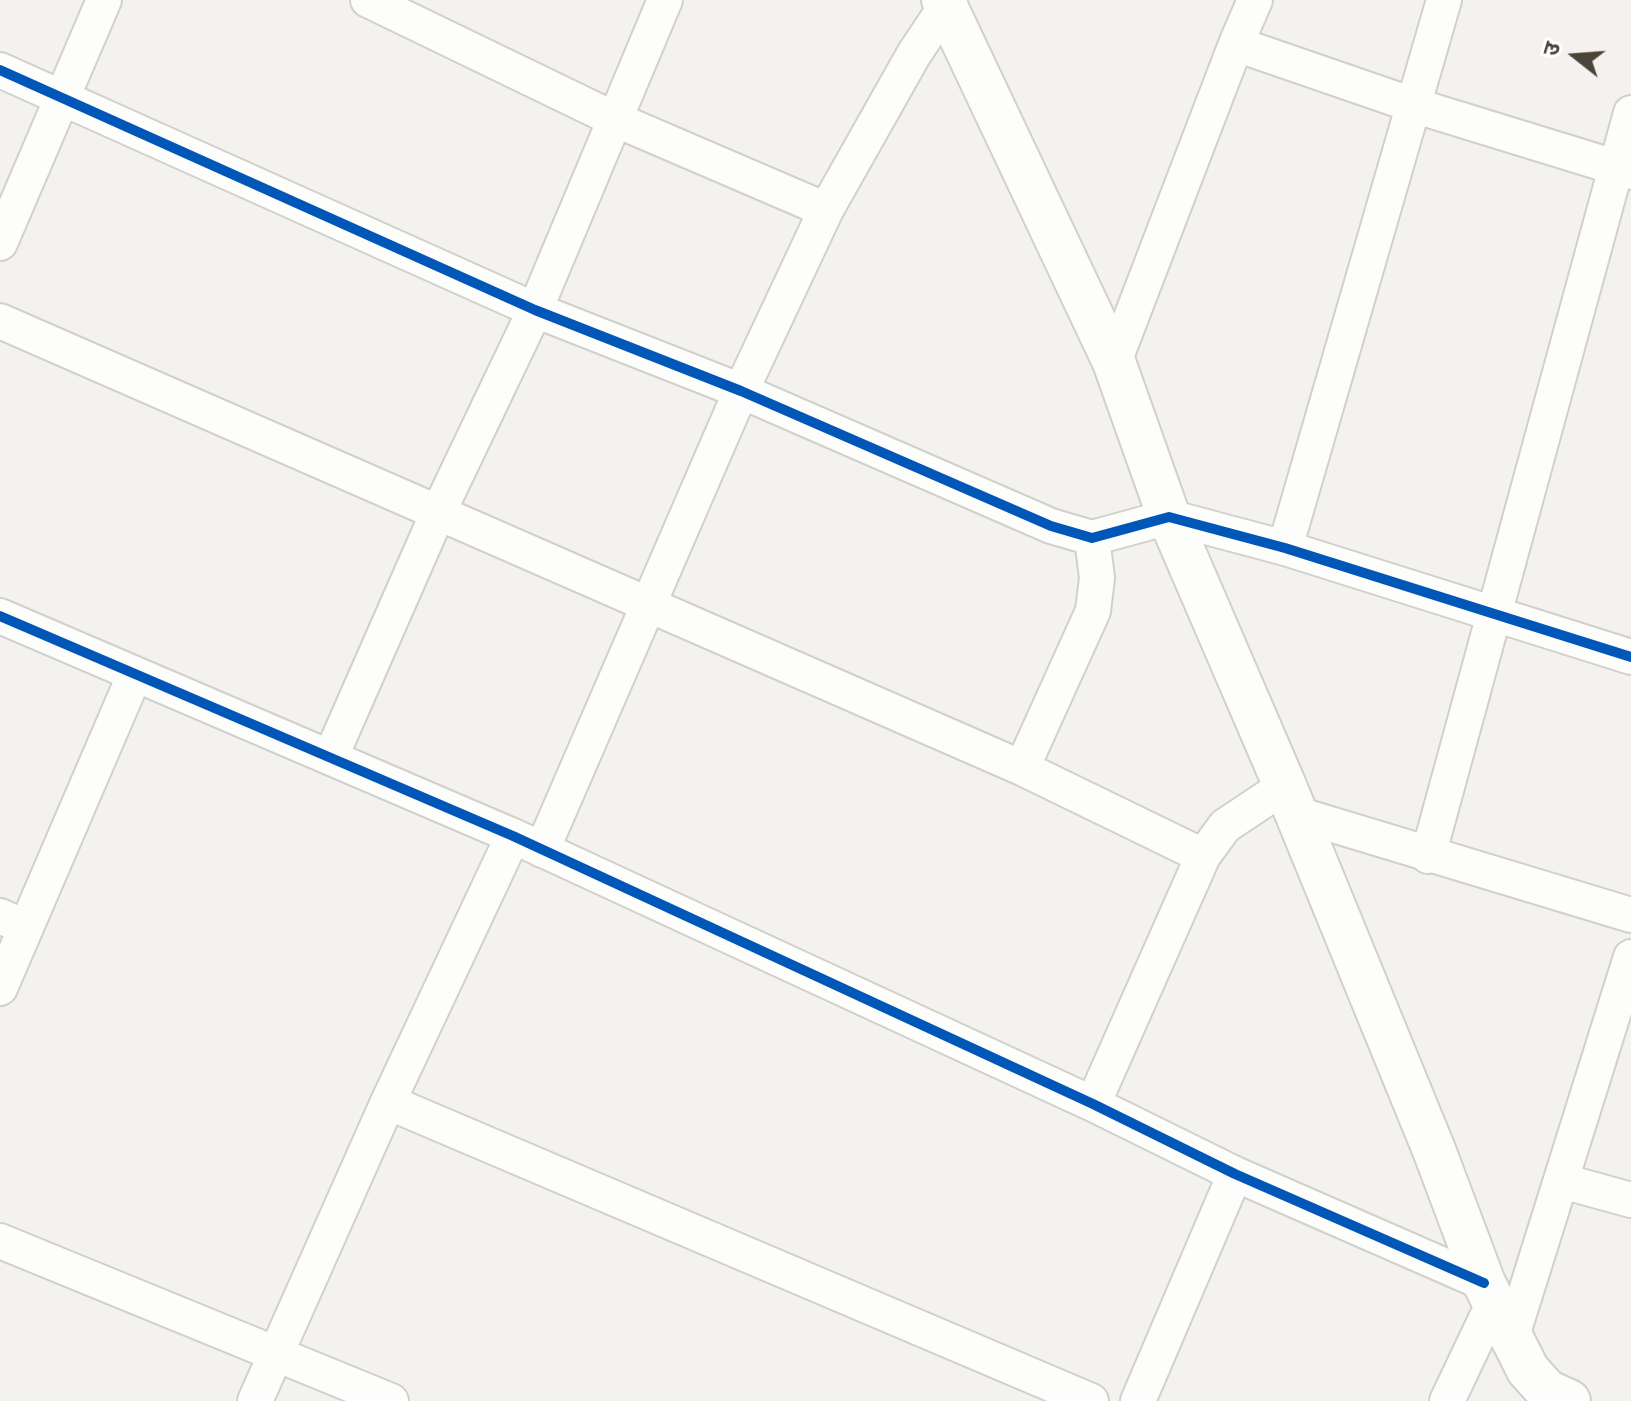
<!DOCTYPE html>
<meta charset="utf-8">
<style>
body{margin:0}
#map{position:relative;width:1631px;height:1401px;overflow:hidden;background:#f4f2ee;font-family:"Roboto Condensed","Noto Sans Devanagari",sans-serif}
canvas{display:block}
.north{position:absolute;left:1535px;top:16px;width:80px;height:80px;-webkit-text-stroke:6px #fff;paint-order:stroke;rotate:287deg;font-size:22px;font-weight:700;line-height:32px;text-align:center;color:#4b4439}
.north::after{content:'';display:block;margin:auto;width:28px;height:36px;background:#4b4439;clip-path:polygon(50% 0,100% 100%,50% 72%,0 100%)}
</style>
<div id="map">
<canvas width="1631" height="1401"></canvas>
<div class="north">उ</div>
</div>
<script>
const ctx = document.querySelector('canvas').getContext('2d');
ctx.lineJoin = 'round';
function shape(rows) {
  const path = new Path2D();
  for (const r of rows) {
    path.moveTo(r[0], r[1]);
    for (let i = 2; i < r.length; i += 2) path.lineTo(r[i], r[i + 1]);
  }
  return path;
}
function strokePath(path, color, width, dash) {
  ctx.strokeStyle = color;
  ctx.lineWidth = width;
  ctx.lineCap = dash ? 'butt' : 'round';
  ctx.setLineDash(dash || []);
  ctx.stroke(path);
}
const minor = shape([
 [368,0,612,118,826,210],
 [1236,44,1255,0],
 [0,70,535,310,741,391,1051,526,1092,538,1169,517,1285,548,1631,657],
 [0,243,104,0],
 [0,321,1022,768,1203,856,1093,1104],
 [1114,362,1236,44,1413,105,1631,172],
 [1285,548,1444,0],
 [0,616,513,836,1093,1104,1235,1174,1484,1283],
 [331,756,437,515,535,310,665,0],
 [1022,768,1093,611,1097,578,1092,538],
 [1297,814,1631,915],
 [542,850,741,391,826,210,914,54,950,0],
 [1203,856,1225,826,1285,786],
 [1428,856,1631,113],
 [0,916,26,928],
 [0,988,135,674],
 [388,1102,1091,1401],
 [1562,1181,1631,1200],
 [0,1241,391,1401],
 [1512,1336,1631,957],
 [255,1401,388,1102,513,836],
 [1138,1401,1235,1174],
 [1447,1401,1494,1302]
]);
const tertiary = shape([
 [943,0,1114,362,1169,517,1285,786,1434,1150,1484,1283,1528,1370,1547,1391,1569,1401]
]);
strokePath(minor, '#d2d0cb', 38);
strokePath(tertiary, '#d2d0cb', 46);
strokePath(minor, '#fdfdfc', 34);
strokePath(tertiary, '#fdfdfc', 42);
strokePath(shape([
 [0,70,535,310,741,391,1051,526,1092,538,1169,517,1285,548,1631,657],
 [0,616,513,836,1093,1104,1235,1174,1484,1283]
]), '#0057b8', 10);
</script>
